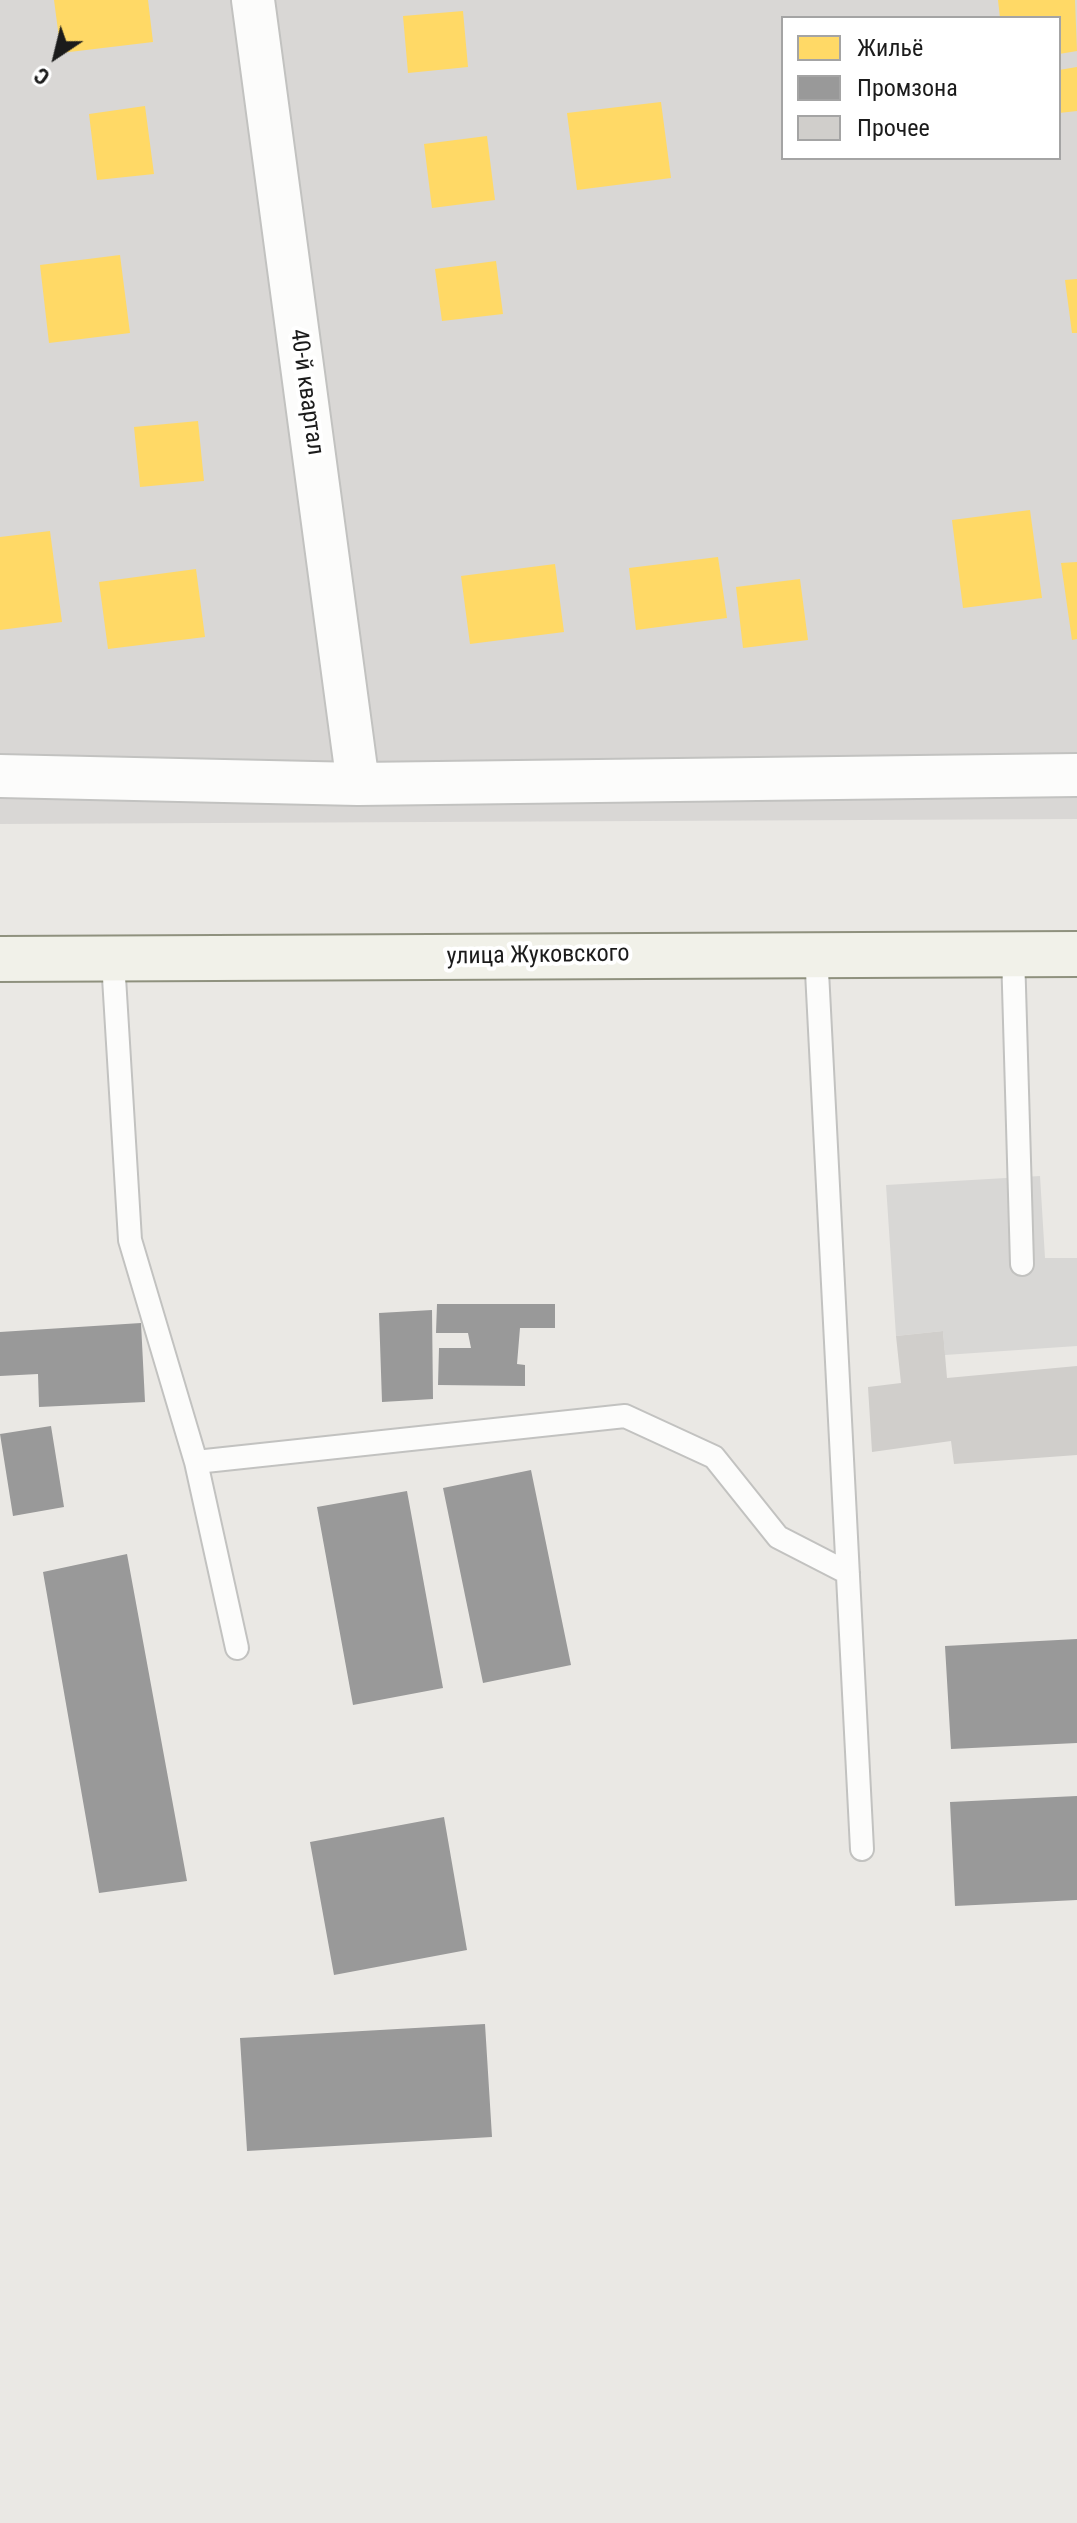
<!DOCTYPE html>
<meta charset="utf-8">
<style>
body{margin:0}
#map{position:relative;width:1077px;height:2523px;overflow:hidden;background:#eae8e4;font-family:"Roboto Condensed",sans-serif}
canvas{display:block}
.legend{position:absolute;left:781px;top:16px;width:280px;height:144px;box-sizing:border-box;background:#fff;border:2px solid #a4a4a4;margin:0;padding:10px 14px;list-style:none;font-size:24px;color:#1b1b1b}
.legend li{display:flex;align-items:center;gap:16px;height:40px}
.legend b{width:40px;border:2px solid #a4a4a4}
.north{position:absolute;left:16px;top:16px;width:80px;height:80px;-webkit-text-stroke:6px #fff;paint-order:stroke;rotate:215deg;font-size:22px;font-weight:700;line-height:32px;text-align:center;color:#1b1b1b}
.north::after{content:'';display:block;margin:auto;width:28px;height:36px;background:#1b1b1b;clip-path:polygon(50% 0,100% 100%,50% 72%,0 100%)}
</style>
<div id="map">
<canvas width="1077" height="2523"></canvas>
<ul class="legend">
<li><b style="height:22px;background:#ffd966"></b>Жильё</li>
<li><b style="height:22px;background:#999"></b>Промзона</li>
<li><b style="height:22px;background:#d0cecb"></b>Прочее</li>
</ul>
<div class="north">С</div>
</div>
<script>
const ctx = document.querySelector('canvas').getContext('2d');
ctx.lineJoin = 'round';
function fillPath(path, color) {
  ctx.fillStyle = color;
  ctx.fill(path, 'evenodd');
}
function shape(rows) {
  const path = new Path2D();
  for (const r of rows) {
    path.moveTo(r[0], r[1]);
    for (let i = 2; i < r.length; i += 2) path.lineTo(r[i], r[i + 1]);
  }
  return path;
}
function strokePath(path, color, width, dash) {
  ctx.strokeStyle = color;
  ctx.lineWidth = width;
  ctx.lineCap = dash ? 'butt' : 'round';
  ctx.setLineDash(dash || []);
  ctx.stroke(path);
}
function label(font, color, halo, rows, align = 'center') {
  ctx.font = font + ' "Roboto Condensed",sans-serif';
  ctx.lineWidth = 8;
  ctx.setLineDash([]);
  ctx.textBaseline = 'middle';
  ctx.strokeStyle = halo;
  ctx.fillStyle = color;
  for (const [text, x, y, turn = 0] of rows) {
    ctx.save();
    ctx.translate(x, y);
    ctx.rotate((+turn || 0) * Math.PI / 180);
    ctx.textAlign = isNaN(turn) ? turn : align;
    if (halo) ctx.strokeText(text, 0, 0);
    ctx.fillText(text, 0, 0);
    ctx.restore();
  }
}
fillPath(shape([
 [0,0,1077,0,1077,819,0,824],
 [783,18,1059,18,1059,158,783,158]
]), '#d9d7d5');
fillPath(shape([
 [1040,1176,1045,1258,1077,1258,1077,1346,945,1355,943,1331,896,1336,886,1185]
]), '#d8d7d5');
fillPath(shape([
 [54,0,148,0,153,42,61,53],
 [998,0,1075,0,1077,51,1059,54,1059,18,1000,18],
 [463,11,468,67,408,73,403,16],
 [1077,67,1077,111,1059,113,1059,70],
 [661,102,671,178,577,190,567,113],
 [145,106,154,174,97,180,89,114],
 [487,136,495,200,432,208,424,144],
 [120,255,130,333,49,343,40,265],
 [496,261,503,314,442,321,435,269],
 [1077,279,1077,333,1072,333,1065,280],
 [198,421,204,481,140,487,134,427],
 [1030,510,1042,598,963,608,952,520],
 [50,531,62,622,0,630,0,537],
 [718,557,727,618,636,630,629,568],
 [1077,562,1077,639,1072,640,1061,563],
 [555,564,564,632,470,644,461,576],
 [196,569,205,637,108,649,99,582],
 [800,579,808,640,743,648,736,587]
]), '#ffd966');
fillPath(shape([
 [437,1304,555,1304,555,1328,520,1328,517,1364,525,1365,525,1386,438,1385,439,1348,471,1348,468,1333,436,1333],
 [432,1310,433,1399,382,1402,379,1313],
 [141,1323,145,1402,39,1407,38,1374,0,1376,0,1332],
 [51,1426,64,1507,13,1516,0,1434],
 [531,1470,571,1665,483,1683,443,1488],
 [407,1491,443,1688,353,1705,317,1507],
 [127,1554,187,1881,99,1893,43,1572],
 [1077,1639,1077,1743,951,1749,945,1646],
 [1077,1796,1077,1900,955,1906,950,1802],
 [444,1817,467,1950,334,1975,310,1842],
 [485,2024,492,2137,247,2151,240,2038]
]), '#999');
fillPath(shape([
 [943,1331,947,1378,1077,1366,1077,1455,954,1464,951,1441,872,1452,868,1387,901,1383,896,1336]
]), '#d0cecb');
const lane = shape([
 [816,952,862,1849],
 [1013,953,1022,1264],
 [113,961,130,1240,196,1462],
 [237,1648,196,1462,625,1416,714,1457,778,1537,848,1573]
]);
const street = shape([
 [253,0,358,784],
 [0,776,358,784,1077,775]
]);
const secondary = shape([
 [0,959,1077,954]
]);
strokePath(lane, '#c2c2c0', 26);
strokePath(street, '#c2c2c0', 46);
strokePath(secondary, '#8f917e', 48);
strokePath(lane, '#fcfcfb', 22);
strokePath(street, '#fcfcfb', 42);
strokePath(secondary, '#f1f1e9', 44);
label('24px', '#1b1b1b', '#fff', [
 ["40-й квартал",306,392,82],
 ["улица Жуковского",538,956,-1]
]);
</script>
